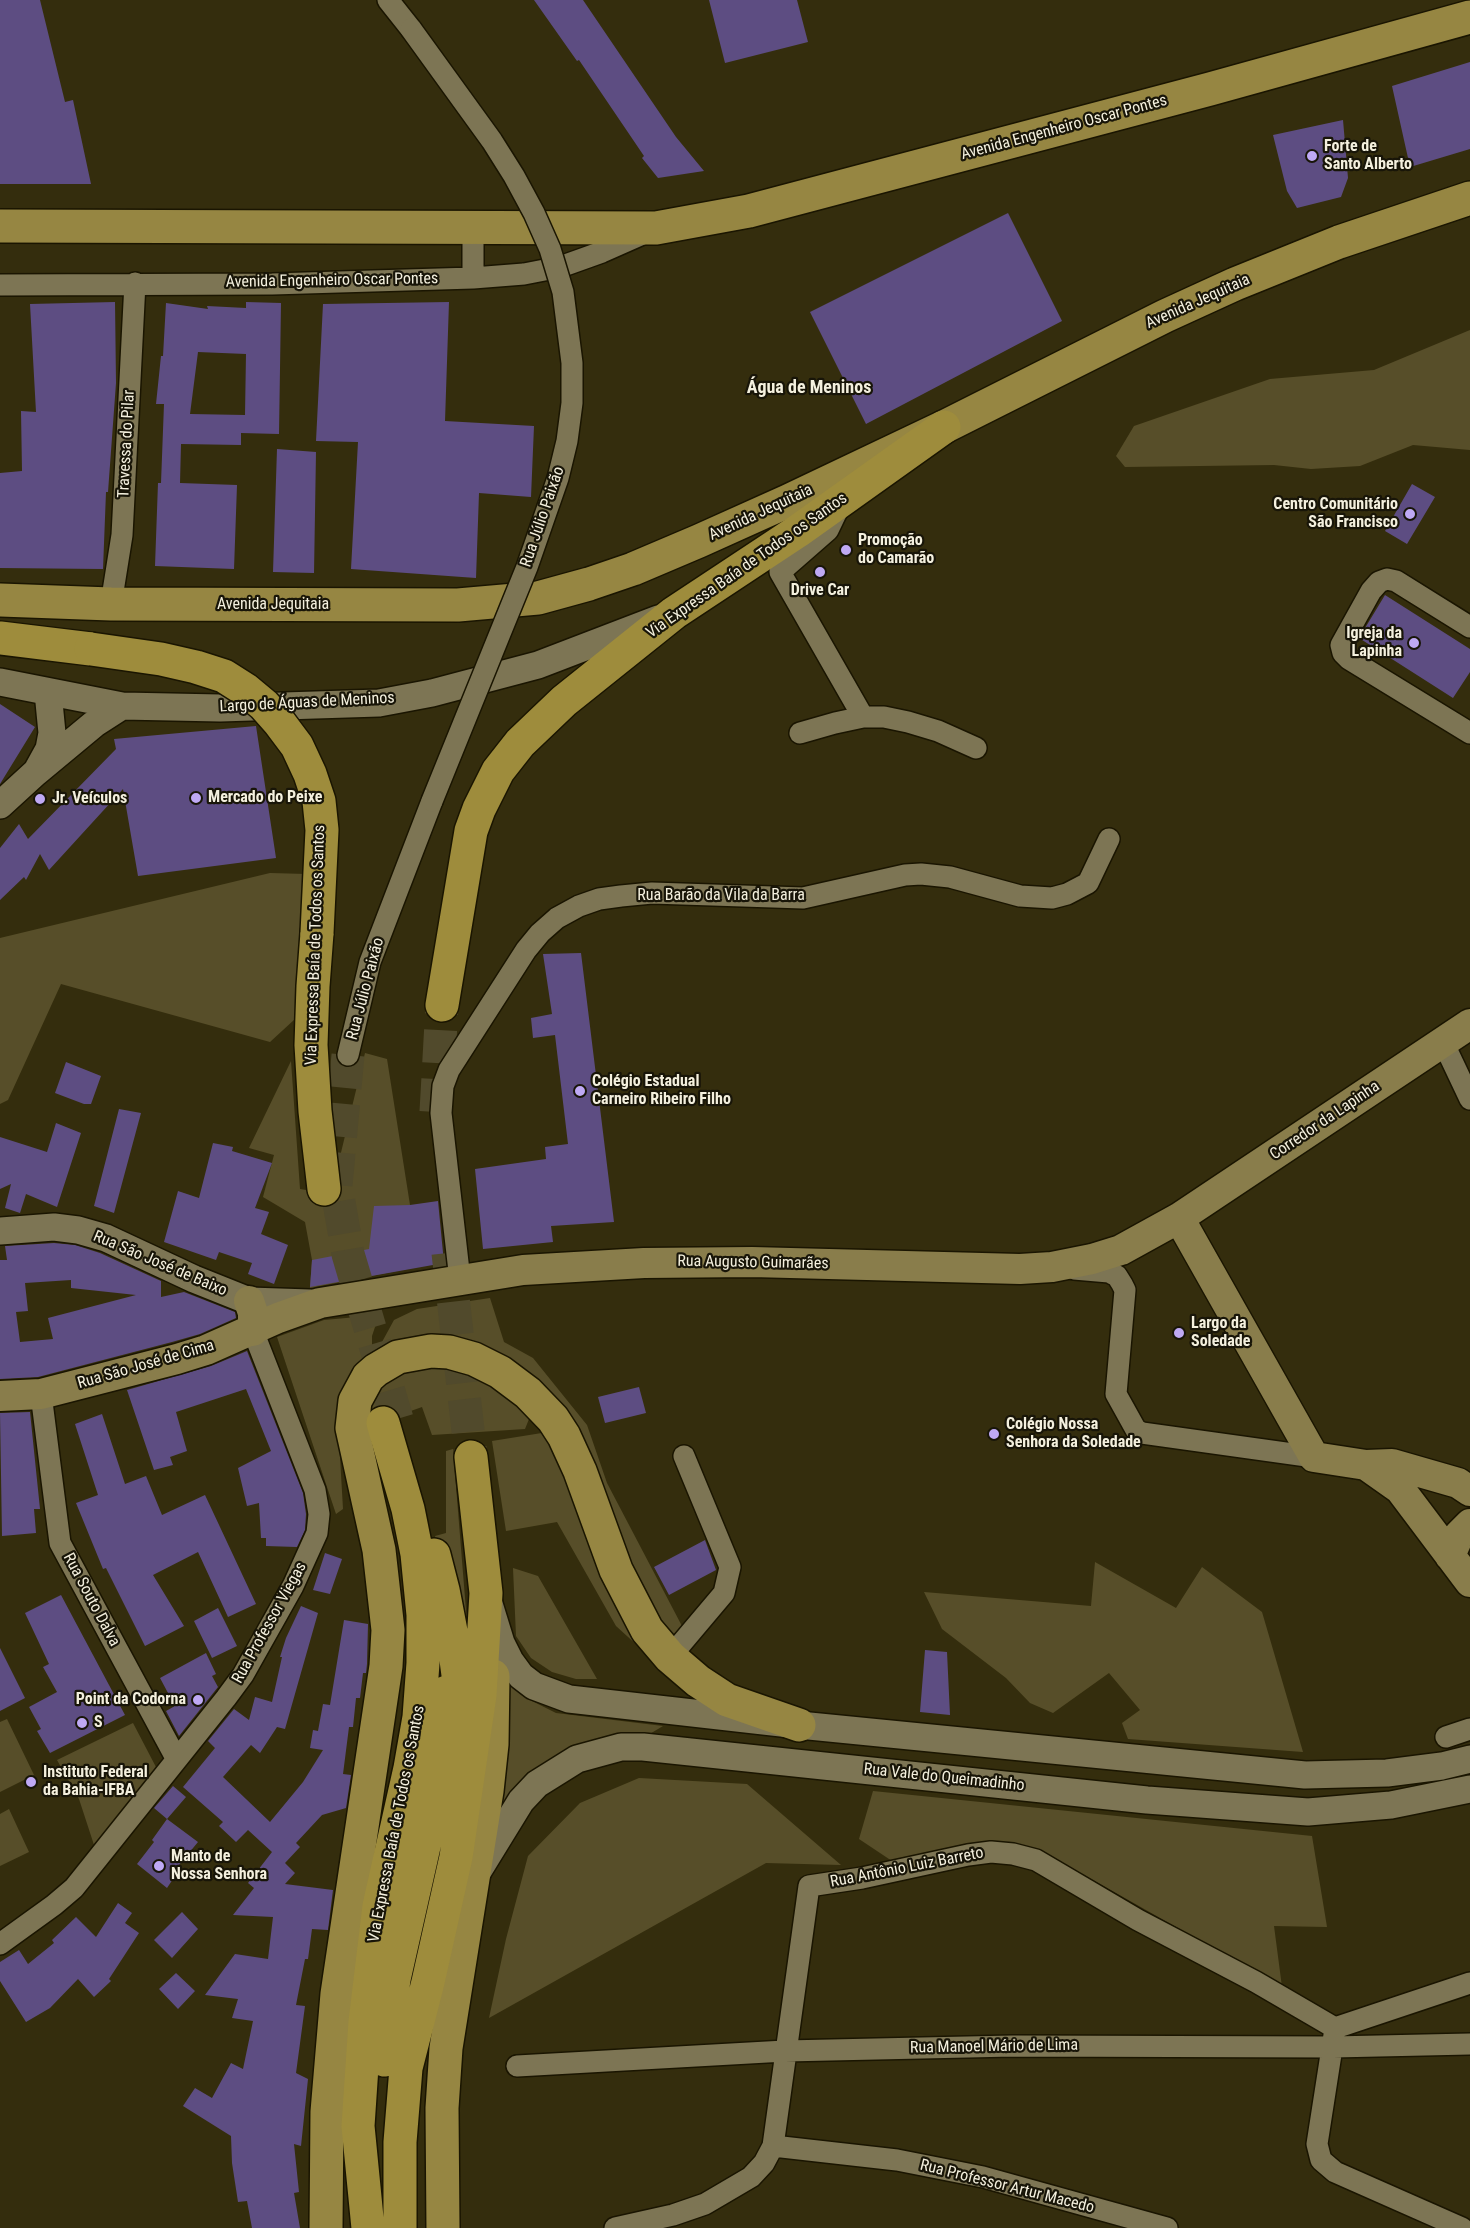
<!DOCTYPE html>
<meta charset="utf-8">
<style>
body{margin:0}
canvas{display:block;background:#342d0d}
</style>
<canvas width="1470" height="2228"></canvas>
<script>
const ctx = document.querySelector('canvas').getContext('2d');
ctx.lineJoin = 'round';
function fillPath(path, color) {
  ctx.fillStyle = color;
  ctx.fill(path, 'evenodd');
}
function shape(rows) {
  const path = new Path2D();
  for (const r of rows) {
    path.moveTo(r[0], r[1]);
    for (let i = 2; i < r.length; i += 2) path.lineTo(r[i], r[i + 1]);
  }
  return path;
}
function strokePath(path, color, width, dash) {
  ctx.strokeStyle = color;
  ctx.lineWidth = width;
  ctx.lineCap = dash ? 'butt' : 'round';
  ctx.setLineDash(dash || []);
  ctx.stroke(path);
}
function label(font, color, halo, rows, align = 'center') {
  ctx.font = font + ' "Roboto Condensed",sans-serif';
  ctx.lineWidth = 4.5;
  ctx.setLineDash([]);
  ctx.textBaseline = 'middle';
  ctx.strokeStyle = halo;
  ctx.fillStyle = color;
  for (const [text, x, y, turn = 0] of rows) {
    ctx.save();
    ctx.translate(x, y);
    ctx.rotate((+turn || 0) * Math.PI / 180);
    ctx.textAlign = isNaN(turn) ? turn : align;
    if (halo) ctx.strokeText(text, 0, 0);
    ctx.fillText(text, 0, 0);
    ctx.restore();
  }
}
fillPath(shape([
 [1470,330,1470,450,1413,445,1360,466,1311,469,1274,465,1125,467,1116,456,1134,426,1270,379,1374,370],
 [270,873,306,874,295,1019,270,1042,61,984,8,1100,0,1104,0,938],
 [365,1053,387,1059,410,1205,417,1267,310,1288,312,1260,305,1222,263,1197,274,1155,249,1148,291,1061,300,1189,331,1194],
 [490,1298,504,1342,533,1358,587,1425,607,1483,683,1628,668,1640,649,1613,581,1444,479,1350,384,1350,382,1342,394,1320,417,1309],
 [379,1315,372,1336,372,1355,355,1368,337,1405,343,1509,336,1514,277,1337,324,1320],
 [429,1362,476,1370,531,1414,525,1429,432,1435,422,1407,363,1428,365,1402,396,1370],
 [548,1432,661,1667,616,1626,557,1522,506,1531,492,1441],
 [453,1449,470,1660,435,1536,446,1533,446,1451],
 [1095,1562,1176,1608,1202,1567,1262,1612,1303,1752,1128,1739,1122,1723,1140,1710,1109,1673,1053,1713,1030,1703,1006,1678,942,1629,924,1592,1091,1606],
 [513,1568,538,1576,597,1679,576,1679,552,1672,531,1658,516,1636],
 [507,1674,528,1699,556,1713,663,1726,648,1735,577,1749,490,1828],
 [7,1719,34,1775,0,1792,0,1722],
 [133,1723,157,1769,95,1848,79,1799,57,1760],
 [639,1778,747,1784,841,1865,766,1863,489,2018,506,1939,528,1856,580,1803],
 [873,1791,1312,1836,1327,1927,1274,1926,1282,1987,1040,1850,993,1843,892,1861,859,1839],
 [9,1809,29,1852,0,1866,0,1814]
]), '#574e29');
fillPath(shape([
 [0,0,40,0,65,102,73,100,91,184,0,184],
 [534,0,583,0,676,137,704,171,658,178,642,158,644,156,579,60,577,61],
 [709,0,797,0,808,42,725,63],
 [1470,62,1470,149,1410,167,1392,86],
 [1343,120,1348,178,1341,197,1297,208,1287,191,1273,135],
 [1008,213,1062,321,866,424,810,312],
 [115,302,116,383,108,492,106,492,103,569,0,568,0,473,22,471,21,411,36,412,30,304],
 [246,302,281,303,279,434,241,433,241,445,181,444,180,483,237,485,234,569,155,566,158,483,161,483,164,404,156,404,161,356,163,356,166,303,208,309,207,306,246,308],
 [198,352,246,354,245,415,190,414],
 [449,302,445,421,534,426,531,497,479,493,476,578,351,569,358,442,316,441,323,304],
 [277,449,316,452,314,573,273,572],
 [1412,484,1435,497,1407,544,1385,531],
 [1385,595,1470,649,1470,672,1453,698,1359,638],
 [0,704,35,727,0,784],
 [256,726,276,858,138,876,123,789,49,870,40,854,26,880,24,877,0,900,0,848,19,824,28,839,116,749,114,739],
 [581,953,614,1222,551,1226,553,1242,483,1249,475,1169,546,1159,545,1147,568,1144,555,1035,533,1038,531,1018,552,1014,543,954],
 [66,1062,101,1076,91,1104,84,1104,55,1093],
 [119,1109,141,1113,114,1213,94,1206],
 [56,1123,81,1133,57,1207,26,1194,20,1213,5,1208,11,1184,0,1189,0,1137,47,1152],
 [213,1143,233,1147,232,1151,272,1163,255,1208,269,1212,261,1234,288,1245,274,1284,248,1274,252,1263,219,1252,216,1260,164,1242,178,1191,199,1198],
 [438,1201,444,1263,310,1287,312,1260,369,1249,374,1206,410,1205],
 [54,1243,75,1245,100,1253,161,1281,161,1297,184,1292,235,1312,236,1318,200,1334,172,1342,38,1377,0,1379,0,1260,7,1260,5,1246],
 [71,1280,71,1288,136,1295,48,1318,53,1339,20,1342,16,1312,28,1311,25,1283],
 [247,1351,303,1493,306,1514,305,1530,297,1547,266,1546,266,1538,261,1538,259,1503,247,1506,238,1468,271,1451,246,1389,176,1412,187,1451,170,1457,173,1465,154,1470,127,1390,211,1366],
 [639,1387,646,1413,605,1423,598,1397],
 [30,1412,40,1509,34,1509,36,1533,2,1536,0,1413],
 [102,1414,125,1484,146,1476,162,1515,205,1495,256,1604,228,1617,198,1552,153,1575,184,1626,145,1646,106,1568,103,1569,76,1503,98,1495,75,1424],
 [705,1540,716,1570,669,1595,654,1567],
 [325,1553,342,1559,330,1594,313,1590],
 [61,1595,125,1715,50,1753,37,1731,41,1729,29,1707,57,1692,43,1667,49,1664,25,1613],
 [301,1606,318,1613,285,1729,277,1727,260,1753,251,1745,223,1777,270,1822,303,1782,323,1750,310,1748,313,1730,318,1731,323,1704,330,1705,344,1620,368,1624,367,1664,366,1673,363,1673,360,1698,356,1698,353,1727,349,1727,343,1774,351,1775,346,1808,322,1815,296,1843,300,1847,285,1863,295,1873,285,1884,333,1890,328,1930,312,1929,308,1959,305,1959,296,2005,305,2006,296,2073,308,2079,301,2146,294,2144,299,2192,294,2193,300,2228,252,2228,247,2201,238,2202,232,2163,231,2136,183,2106,195,2088,212,2098,231,2063,243,2069,253,2021,232,2018,238,1999,205,1995,235,1954,268,1959,273,1917,233,1915,254,1888,248,1883,272,1852,248,1830,236,1842,219,1826,223,1822,183,1787,215,1748,208,1741,234,1709,249,1720,255,1697,272,1702,282,1657,280,1657,286,1638],
 [218,1608,237,1646,212,1658,194,1621],
 [0,1648,25,1698,0,1711],
 [925,1650,947,1652,950,1715,920,1712],
 [206,1653,216,1674,212,1676,218,1687,179,1736,166,1711,175,1706,160,1678],
 [173,1786,186,1797,167,1819,154,1808],
 [167,1819,198,1842,179,1865,181,1867,167,1888,137,1864,154,1842,152,1840],
 [118,1903,132,1913,125,1923,139,1933,109,1979,111,1981,94,1997,78,1979,50,2008,26,2022,0,1981,0,1962,19,1950,28,1964,54,1943,52,1940,76,1917,96,1937],
 [182,1912,198,1929,172,1958,154,1940],
 [176,1973,195,1991,178,2009,159,1989]
]), '#5d4d82');
strokePath(shape([
 [348,1055,336,1185,348,1254,397,1419],
 [436,1112,442,1005],
 [448,1253,471,1457]
]), '#514a2c', 33, [33, 16]);
const minor = shape([
 [388,0,411,29],
 [473,278,473,228],
 [0,285,272,284,473,278,524,274,560,267,602,252,645,233],
 [840,505,828,530,780,572,863,717,884,717,908,722,938,731,976,748],
 [111,604,122,535,135,283],
 [1470,627,1396,581,1387,579,1379,582,1371,591,1341,645,1343,653,1349,659,1470,733],
 [800,733,835,723,863,717],
 [1443,1042,1470,1099],
 [348,1055,370,962,432,801],
 [1074,1269,1109,1272,1117,1276,1122,1284,1125,1290,1116,1394,1136,1430,1142,1433,1314,1457],
 [460,1280,441,1113,443,1086,449,1070,526,950,540,933,557,918,579,906,599,899,621,896,652,893,803,898,905,875,921,874,950,877,1020,896,1052,898,1067,894,1088,883,1109,839],
 [41,1394,60,1543,176,1758],
 [670,1657,724,1593,730,1567,684,1456],
 [1446,1737,1470,1729],
 [0,1944,54,1905,74,1888,226,1698,243,1675,293,1586,317,1533,319,1514,315,1490,253,1331],
 [1335,2028,1470,1983],
 [1334,2035,1317,2144,1321,2160,1335,2172,1462,2228],
 [517,2066,785,2051,1013,2046,1333,2047,1470,2044],
 [773,2146,897,2160,983,2177,1167,2228],
 [615,2228,673,2215,705,2204,751,2177,764,2163,773,2146,809,1886,862,1878,968,1855,991,1852,1013,1854,1036,1860,1138,1920,1256,1982,1335,2028]
]);
const tertiary = shape([
 [0,682,122,706,220,708,379,703,432,693,538,665,658,619],
 [38,769,49,749,52,733,48,692],
 [0,805,35,773,94,724,122,706],
 [0,1231,54,1227,78,1230,106,1238,194,1279,249,1301,310,1303],
 [489,1604,501,1643,510,1661,521,1676,534,1686,569,1699,799,1725,1305,1775,1387,1773,1442,1766,1470,1759],
 [478,1871,521,1801,537,1784,577,1759,621,1747,643,1747,1147,1800,1308,1812,1391,1805,1470,1789]
]);
const secondary = shape([
 [1179,1218,1314,1457,1366,1465,1392,1464,1458,1483,1470,1491],
 [249,1301,253,1313,253,1331],
 [0,1396,41,1394,177,1359,206,1350,278,1318,320,1303,523,1270,644,1263,752,1262,1020,1269,1052,1267,1092,1259,1121,1250,1179,1218,1470,1024],
 [1366,1465,1400,1489,1470,1582],
 [1450,1556,1459,1535,1470,1524]
]);
const primary = shape([
 [0,226,656,228,749,211,1210,89,1470,17],
 [0,600,111,604,458,605,538,598,589,584,633,569,699,541,788,501,944,427,1165,316,1235,284,1339,242,1470,198],
 [326,2228,327,2112,337,1994,386,1666,388,1630,379,1550,352,1428,355,1401,368,1377,376,1370,398,1357,431,1351,449,1352,474,1359,500,1372,528,1393,553,1419,564,1436,580,1471,616,1570,647,1630,670,1657,698,1681,727,1700,799,1725],
 [443,2228,442,2108,446,2048,487,1791,492,1744,493,1676]
]);
const trunk = shape([
 [0,638,91,649],
 [317,933,313,986,311,1045,315,1111,324,1189],
 [442,1005,471,831,479,809,498,771,520,743,564,701,674,613,798,531,944,427],
 [434,1555,443,1590,455,1652,460,1690,459,1720],
 [384,2060,394,1979,436,1793,443,1745,447,1692],
 [368,2228,358,2126,365,2022,379,1906,410,1768,419,1717,423,1663,423,1615,417,1554,408,1509,383,1423],
 [400,2228,400,2142,406,2068,428,1982,456,1857,480,1695,486,1593,471,1457]
]);
strokePath(minor, '#1a1501', 24);
strokePath(tertiary, '#1a1501', 30);
strokePath(secondary, '#1a1501', 33);
strokePath(primary, '#1a1501', 36);
strokePath(trunk, '#1a1501', 36);
strokePath(minor, '#7d7554', 21);
strokePath(tertiary, '#7d7554', 27);
strokePath(secondary, '#897d4b', 30);
strokePath(primary, '#968642', 33);
strokePath(trunk, '#9e8c3c', 33);
const minorBridge = shape([
 [411,29,492,141,514,176,534,213,550,249,563,292,572,363,572,403,567,441,558,478,527,567,432,801]
]);
const trunkBridge = shape([
 [91,649,161,659,196,667,224,676,246,690,264,705,279,722,297,746,310,774,319,801,322,830,317,933]
]);
strokePath(minorBridge, '#1a1501', 24, []);
strokePath(trunkBridge, '#1a1501', 36, []);
strokePath(minorBridge, '#7d7554', 21);
strokePath(trunkBridge, '#9e8c3c', 33);
for (const [x, y, r, color] of [
 [1312,156,6,"#bfa9f4"],
 [1410,514,6,"#bfa9f4"],
 [846,550,6,"#bfa9f4"],
 [820,572,6,"#bfa9f4"],
 [1414,643,6,"#bfa9f4"],
 [196,798,6,"#bfa9f4"],
 [40,799,6,"#bfa9f4"],
 [580,1091,6,"#bfa9f4"],
 [1179,1333,6,"#bfa9f4"],
 [994,1434,6,"#bfa9f4"],
 [198,1700,6,"#bfa9f4"],
 [82,1723,6,"#bfa9f4"],
 [31,1782,6,"#bfa9f4"],
 [159,1866,6,"#bfa9f4"]
]) {
  const dot = new Path2D();
  dot.arc(x, y, r, 0, 2 * Math.PI);
  ctx.fillStyle = color;
  ctx.fill(dot);
  strokePath(dot, '#181508', 2);
}
label('16px', '#f4f0de', '#181508', [
 ["Avenida Engenheiro Oscar Pontes",1064,128,-15],
 ["Avenida Engenheiro Oscar Pontes",332,281,-1],
 ["Avenida Jequitaia",1198,302,-24],
 ["Travessa do Pilar",127,444,-87],
 ["Avenida Jequitaia",761,513,-25],
 ["Rua Júlio Paixão",543,517,-71],
 ["Via Expressa Baía de Todos os Santos",747,566,-35],
 ["Avenida Jequitaia",273,605],
 ["Largo de Águas de Meninos",307,703,-3],
 ["Rua Barão da Vila da Barra",721,896],
 ["Via Expressa Baía de Todos os Santos",316,945,-88],
 ["Rua Júlio Paixão",366,989,-75],
 ["Corredor da Lapinha",1325,1121,-34],
 ["Rua Augusto Guimarães",753,1263,1],
 ["Rua São José de Baixo",160,1264,23],
 ["Rua São José de Cima",146,1365,-16],
 ["Rua Souto Dalva",91,1600,62],
 ["Rua Professor Viegas",270,1623,-61],
 ["Rua Vale do Queimadinho",944,1778,6],
 ["Via Expressa Baía de Todos os Santos",397,1824,-79],
 ["Rua Antônio Luiz Barreto",907,1868,-11],
 ["Rua Manoel Mário de Lima",994,2047,-1],
 ["Rua Professor Artur Macedo",1007,2187,14]
]);
label('bold 16px', '#f4f0de', '#181508', [
 ["Forte de",1324,147],
 ["Santo Alberto",1324,165],
 ["Centro Comunitário",1398,505,"right"],
 ["São Francisco",1398,523,"right"],
 ["Promoção",858,541],
 ["do Camarão",858,559],
 ["Drive Car",820,591,"center"],
 ["Igreja da",1402,634,"right"],
 ["Lapinha",1402,652,"right"],
 ["Mercado do Peixe",208,798],
 ["Jr. Veículos",52,799],
 ["Colégio Estadual",592,1082],
 ["Carneiro Ribeiro Filho",592,1100],
 ["Largo da",1191,1324],
 ["Soledade",1191,1342],
 ["Colégio Nossa",1006,1425],
 ["Senhora da Soledade",1006,1443],
 ["Point da Codorna",186,1700,"right"],
 ["S",94,1723],
 ["Instituto Federal",43,1773],
 ["da Bahia-IFBA",43,1791],
 ["Manto de",171,1857],
 ["Nossa Senhora",171,1875]
], 'left');
label('bold 18px', '#f4f0de', '#181508', [
 ["Água de Meninos",809,388]
]);
</script>
